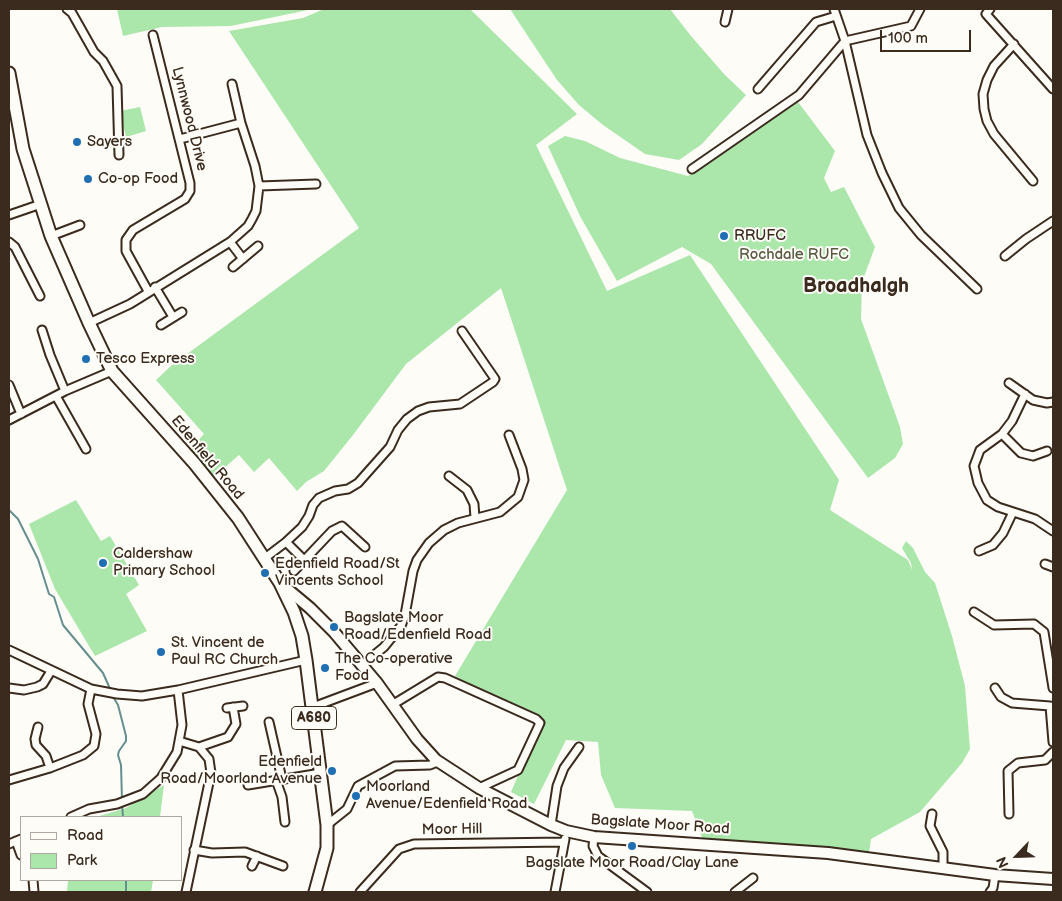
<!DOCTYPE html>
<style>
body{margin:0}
#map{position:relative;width:1062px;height:901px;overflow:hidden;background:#fdfcf7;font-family:"Balsamiq Sans",sans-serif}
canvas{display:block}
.frame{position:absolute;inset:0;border:10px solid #3b2a1e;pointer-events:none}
.legend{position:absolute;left:20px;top:816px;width:162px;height:65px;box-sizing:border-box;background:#fdfcf7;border:1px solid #afa8a0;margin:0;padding:6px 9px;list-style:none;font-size:15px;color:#3b2a1e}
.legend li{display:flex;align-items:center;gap:10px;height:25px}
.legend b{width:25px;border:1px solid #afa8a0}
.north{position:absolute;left:992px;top:831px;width:50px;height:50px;-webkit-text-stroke:4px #fdfcf7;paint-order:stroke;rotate:246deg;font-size:14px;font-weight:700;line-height:20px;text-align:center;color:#3b2a1e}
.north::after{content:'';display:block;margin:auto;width:18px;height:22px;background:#3b2a1e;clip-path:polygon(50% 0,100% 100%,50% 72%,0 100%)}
.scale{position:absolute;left:880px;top:30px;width:91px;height:22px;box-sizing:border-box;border:2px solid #3b2a1e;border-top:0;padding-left:6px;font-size:15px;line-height:18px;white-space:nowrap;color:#3b2a1e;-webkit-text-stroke:4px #fdfcf7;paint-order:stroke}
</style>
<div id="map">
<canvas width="1062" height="901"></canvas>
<div class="frame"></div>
<ul class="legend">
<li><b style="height:6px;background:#fdfcf7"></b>Road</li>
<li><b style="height:14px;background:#abe6ab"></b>Park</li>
</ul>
<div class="north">N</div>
<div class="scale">100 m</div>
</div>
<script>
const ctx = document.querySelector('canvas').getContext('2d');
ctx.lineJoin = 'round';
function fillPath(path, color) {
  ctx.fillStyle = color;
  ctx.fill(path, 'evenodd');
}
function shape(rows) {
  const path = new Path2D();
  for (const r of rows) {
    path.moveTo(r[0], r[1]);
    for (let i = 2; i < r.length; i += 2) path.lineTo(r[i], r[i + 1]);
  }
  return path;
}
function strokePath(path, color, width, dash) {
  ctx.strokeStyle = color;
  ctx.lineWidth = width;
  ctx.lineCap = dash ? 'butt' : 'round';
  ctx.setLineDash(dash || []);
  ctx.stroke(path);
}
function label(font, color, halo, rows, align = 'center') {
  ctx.font = font + ' "Balsamiq Sans",sans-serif';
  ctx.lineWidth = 4;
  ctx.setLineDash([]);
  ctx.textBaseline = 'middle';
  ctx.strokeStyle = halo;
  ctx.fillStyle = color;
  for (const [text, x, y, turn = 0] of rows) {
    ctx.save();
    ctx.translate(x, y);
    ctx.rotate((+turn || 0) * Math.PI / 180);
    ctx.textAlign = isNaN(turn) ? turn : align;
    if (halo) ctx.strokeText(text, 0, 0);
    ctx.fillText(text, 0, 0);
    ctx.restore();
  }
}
fillPath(shape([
 [117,9,307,9,308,10,231,26,162,27,123,36],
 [324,9,470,9,577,114,536,145,607,291,690,255,839,480,830,510,908,560,912,570,911,563,902,548,906,541,913,548,925,572,935,583,952,636,965,686,970,749,962,763,920,812,871,839,869,853,703,840,692,811,615,808,601,775,598,742,566,740,534,804,511,792,542,720,510,707,455,676,567,490,501,288,406,364,353,435,324,471,306,482,297,491,269,458,254,472,239,455,214,477,189,449,204,434,156,380,172,365,359,228,229,31,303,18],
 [510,9,670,9,691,36,724,74,746,95,702,144,679,160,645,154,603,125,579,105,557,80],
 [798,102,835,151,824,178,831,192,844,187,875,247,862,282,861,319,900,427,903,444,895,458,868,478,711,264,682,247,617,281,580,216,548,146,565,136,585,141,620,158,688,176],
 [140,107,146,131,126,137,120,111],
 [76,500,101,541,110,536,139,585,126,594,147,631,95,656,55,589,29,524],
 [164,785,160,817,96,817,126,808],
 [68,880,153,880,151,892,67,892]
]), '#abe6ab');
strokePath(shape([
 [9,510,18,519,38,559,49,594,54,597,63,625,103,673,111,691],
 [112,695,118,705,126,736,126,741,119,751,118,755,121,765,122,800],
 [122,805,123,817],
 [126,880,126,892]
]), '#658f8e', 2);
const street = shape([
 [67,9,72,13,94,52,103,61,117,86,119,155],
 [834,9,845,41,867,135,882,173,899,208,921,235,977,289],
 [990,9,986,14,1053,89],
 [725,22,728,9],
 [845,41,911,26,920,9],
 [1014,44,994,66,987,80,983,94,984,109,987,121,994,134,1033,181],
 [758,89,816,22,836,16],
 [180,139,241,123],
 [692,169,799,95,845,41],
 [259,186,316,184],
 [9,215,41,204],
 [51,236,80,225],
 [9,242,15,247,40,296],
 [230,242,243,259],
 [1005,256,1026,239,1053,221],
 [233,267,258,246],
 [155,287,173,317],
 [148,291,126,251,126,240,133,230,185,199,190,191,190,183,153,35],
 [89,323,130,304,230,242,248,226,252,219,256,211,259,186,255,166,241,123,232,84],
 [161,325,182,312],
 [42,330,50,355,65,391],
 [1009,383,1033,400,1047,403,1053,402],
 [9,385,21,414],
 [1025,394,1012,421,1002,434,980,450,974,466,978,483,987,500,998,507,1035,519,1053,531],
 [56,396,86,449],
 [9,420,65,391,112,371],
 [1002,434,1021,453,1033,456,1047,451],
 [449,476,467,490,474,504,475,518],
 [286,542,303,559],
 [979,551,993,545,1003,533,1013,512],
 [265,558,286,542,302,527,309,516,313,505,319,498,335,491,348,489,358,483,390,447,398,430,407,419,418,411,429,407,460,404,493,382,495,379,462,331],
 [1045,564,1053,567],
 [294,571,332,531,342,526,365,547],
 [974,612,994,625,1034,624,1044,632,1053,688],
 [9,650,91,689,117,694,142,696,178,690,306,660],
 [362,665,384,647,401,626,405,615,413,571,417,560,429,543,444,530,458,523,500,512,518,497,524,480,522,469,509,435],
 [9,688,24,690,37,687,43,684,51,671],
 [995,688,1001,697,1012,703,1050,706],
 [392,705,438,677,445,678,536,719,540,723,518,770,479,788],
 [1050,706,1053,742],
 [313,707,377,683],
 [227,708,243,706],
 [269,722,282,779],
 [38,727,35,739,36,745,46,756,50,768],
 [179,741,199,747,209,759,211,773,186,892],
 [199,747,228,737,236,724,233,707],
 [9,780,50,768,83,755,94,746,96,734,88,704,91,689],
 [276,780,282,797,285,822],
 [248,785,321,773],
 [932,814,930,826,943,852,943,868],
 [1009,814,1008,771,1018,763,1045,760,1053,752],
 [71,817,89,809,117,804,143,794,161,778,177,752,182,725,178,690],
 [327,825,347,809,358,786,395,766,430,765,435,763,436,760],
 [551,825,557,786,564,768,579,747],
 [594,837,593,846,598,856,647,892],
 [16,841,21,855],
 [9,844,21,839],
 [194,850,212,853,245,852,283,866],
 [252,866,257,856],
 [33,880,34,892],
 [360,892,399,849,414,844,564,842],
 [555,892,565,839],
 [735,892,753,878],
 [990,892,993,888,995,875]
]);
const secondary = shape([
 [280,583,310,608,334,632,377,683,417,739,436,760,479,788,551,825,566,831,594,837,828,853,995,875,1053,879]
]);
const primary = shape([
 [9,73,23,149,51,236,89,323,112,371,195,464,238,518,280,583,294,612,302,636,306,660,327,825,327,848,315,892]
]);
strokePath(street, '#3b2a1e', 11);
strokePath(secondary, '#3b2a1e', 14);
strokePath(primary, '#3b2a1e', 15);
strokePath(street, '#fdfcf7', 7);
strokePath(secondary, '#fdfcf7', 10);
strokePath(primary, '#fdfcf7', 11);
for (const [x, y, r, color] of [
 [77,142,5,"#1f6fb2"],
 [88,179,5,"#1f6fb2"],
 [724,236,5,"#1f6fb2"],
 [86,359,5,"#1f6fb2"],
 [103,563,5,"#1f6fb2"],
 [265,573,5,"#1f6fb2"],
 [334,627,5,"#1f6fb2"],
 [161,652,5,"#1f6fb2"],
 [325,668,5,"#1f6fb2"],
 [332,771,5,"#1f6fb2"],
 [356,796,5,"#1f6fb2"],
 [632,846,5,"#1f6fb2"]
]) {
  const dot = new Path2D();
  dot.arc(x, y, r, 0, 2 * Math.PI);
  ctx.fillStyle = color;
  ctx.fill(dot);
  strokePath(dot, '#fdfcf7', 2);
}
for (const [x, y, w] of [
 [314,718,45]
]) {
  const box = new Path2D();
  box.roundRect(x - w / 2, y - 11.5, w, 23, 4);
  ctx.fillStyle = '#fdfcf7';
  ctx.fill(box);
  strokePath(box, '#3b2a1e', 1);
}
label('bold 14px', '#3b2a1e', null, [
 ["A680",314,718]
]);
label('15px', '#3b2a1e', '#fdfcf7', [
 ["Lynnwood Drive",189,119,76],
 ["Edenfield Road",207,458,50],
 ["Bagslate Moor Road",660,825,4],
 ["Moor Hill",452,830,-1]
]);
label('15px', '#3b2a1e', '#fdfcf7', [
 ["Sayers",87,142],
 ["Co-op Food",98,179],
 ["RRUFC",734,236],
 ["Tesco Express",96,359],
 ["Caldershaw",113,554],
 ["Primary School",113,571],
 ["Edenfield Road/St",275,564],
 ["Vincents School",275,581],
 ["Bagslate Moor",344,618],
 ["Road/Edenfield Road",344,635],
 ["St. Vincent de",171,643],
 ["Paul RC Church",171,660],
 ["The Co-operative",335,659],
 ["Food",335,676],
 ["Edenfield",322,762,"right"],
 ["Road/Moorland Avenue",322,779,"right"],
 ["Moorland",366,787],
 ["Avenue/Edenfield Road",366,804],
 ["Bagslate Moor Road/Clay Lane",632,863,"center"]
], 'left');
label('15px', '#575941', '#fdfcf7', [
 ["Rochdale RUFC",794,255]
]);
label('bold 20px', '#3b2a1e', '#fdfcf7', [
 ["Broadhalgh",856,287]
]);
</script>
